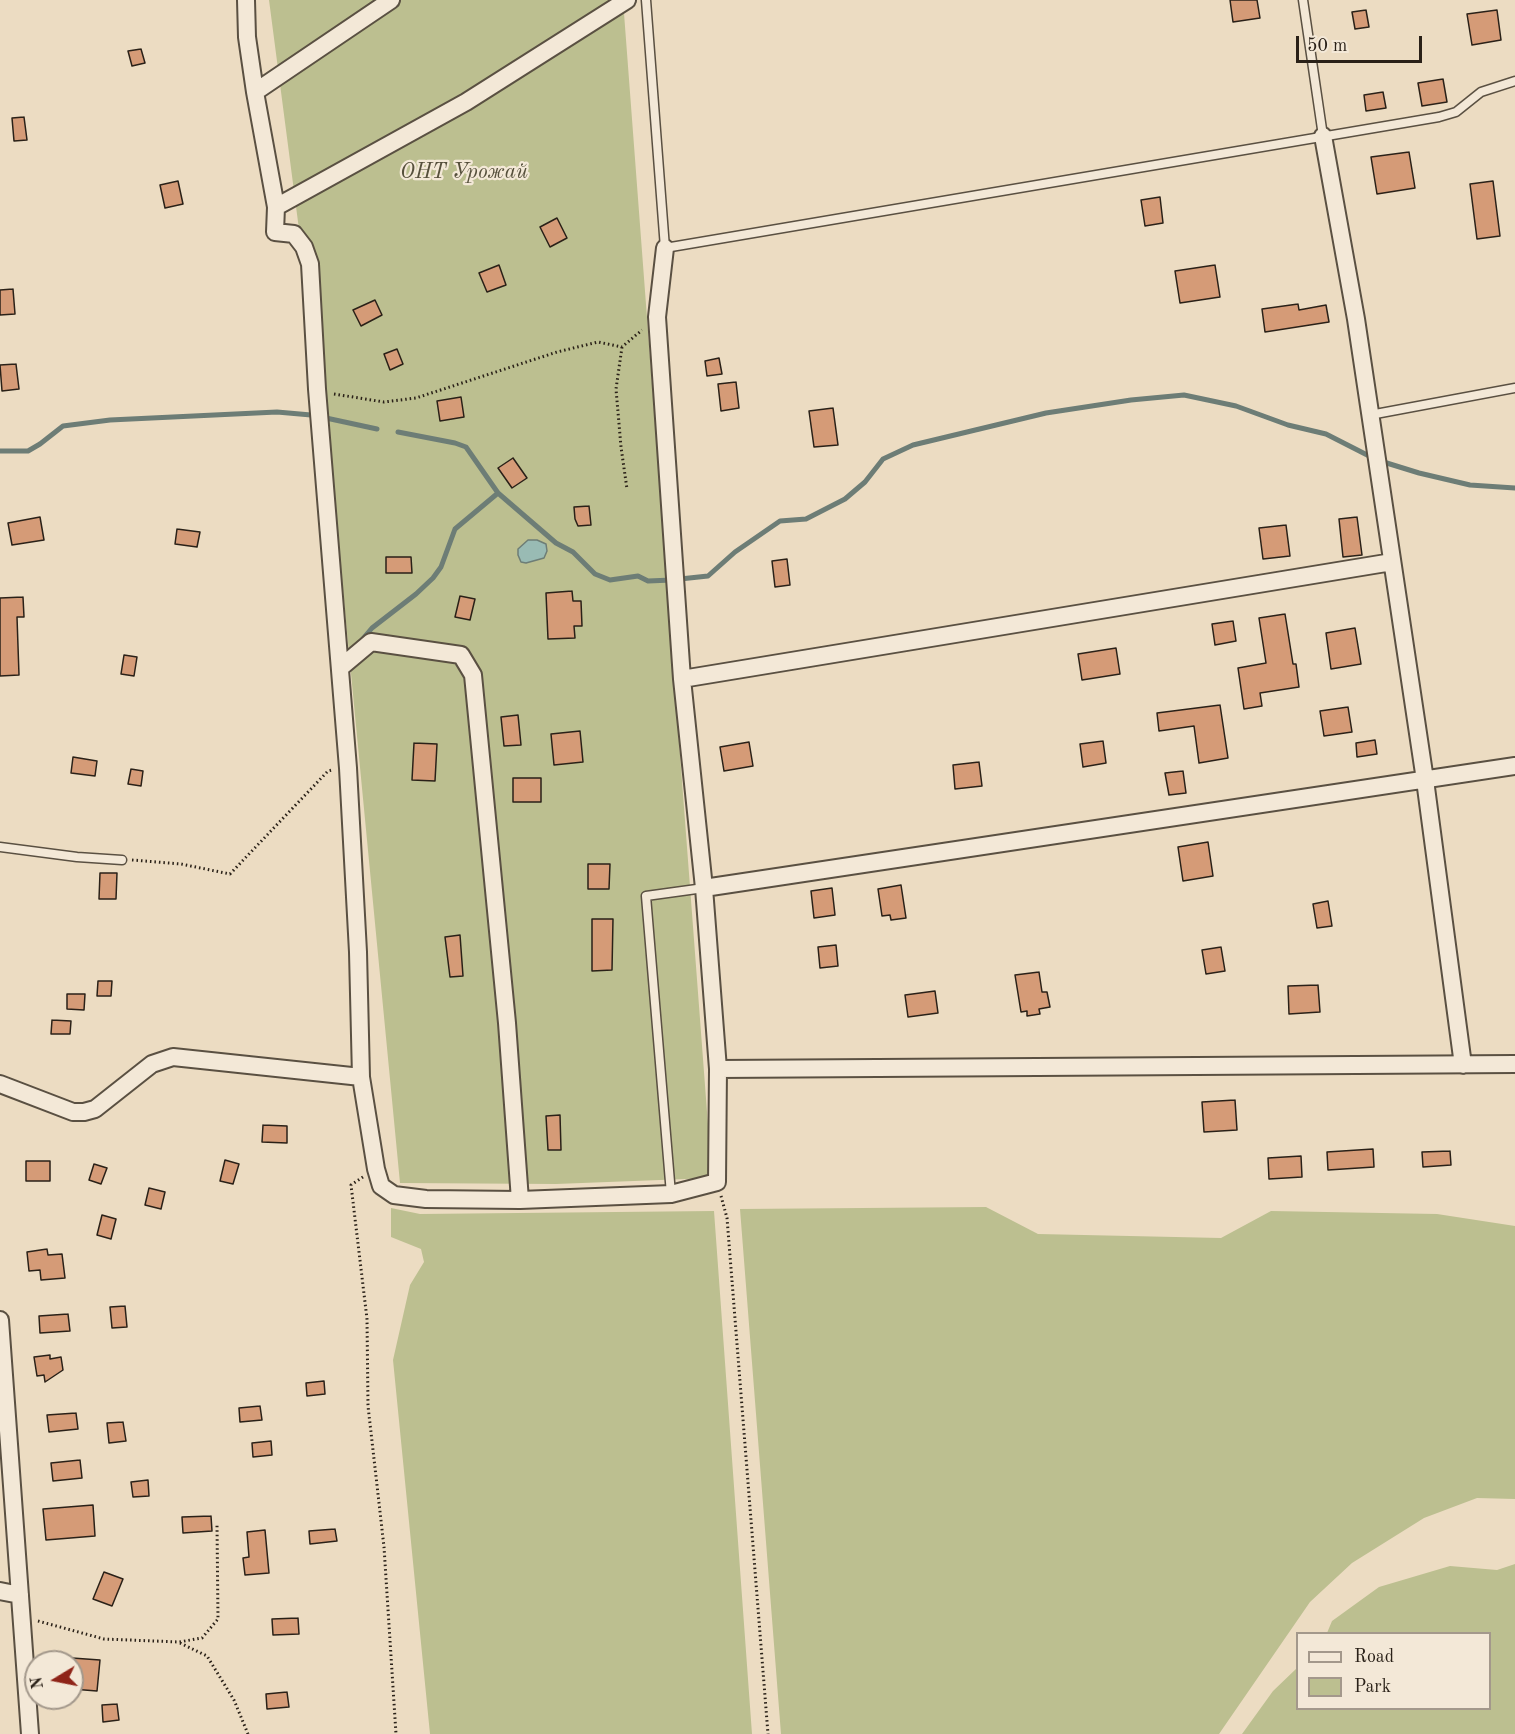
<!DOCTYPE html>
<meta charset="utf-8">
<style>
body{margin:0}
#map{position:relative;width:1515px;height:1734px;overflow:hidden;background:#ecdcc2;font-family:"Old Standard TT",serif}
canvas{display:block}
.legend{position:absolute;left:1296px;top:1632px;width:195px;height:78px;box-sizing:border-box;background:#f3e8d7;border:2px solid #a3988b;margin:0;padding:8px 10px;list-style:none;font-size:18px;color:#2a2118}
.legend li{display:flex;align-items:center;gap:12px;height:30px}
.legend b{width:30px;border:2px solid #a3988b}
.north{position:absolute;left:24px;top:1650px;width:60px;height:60px;box-sizing:border-box;background:#f3e8d7;border:2px solid #a3988b;border-radius:50%;rotate:260deg;font-size:16px;font-weight:700;line-height:24px;text-align:center;color:#2a2118}
.north::after{content:'';display:block;margin:auto;width:21px;height:27px;background:#8f2418;clip-path:polygon(50% 0,100% 100%,50% 72%,0 100%)}
.scale{position:absolute;left:1296px;top:36px;width:126px;height:27px;box-sizing:border-box;border:3px solid #2a2118;border-top:0;padding-left:8px;font-size:18px;line-height:21px;white-space:nowrap;color:#2a2118;-webkit-text-stroke:4px #f3e8d7;paint-order:stroke}
</style>
<div id="map">
<canvas width="1515" height="1734"></canvas>
<ul class="legend">
<li><b style="height:8px;background:#f3e8d7"></b>Road</li>
<li><b style="height:16px;background:#bcbf90"></b>Park</li>
</ul>
<div class="north">N</div>
<div class="scale">50 m</div>
</div>
<script>
const ctx = document.querySelector('canvas').getContext('2d');
ctx.lineJoin = 'round';
function fillPath(path, color) {
  ctx.fillStyle = color;
  ctx.fill(path, 'evenodd');
}
function shape(rows) {
  const path = new Path2D();
  for (const r of rows) {
    path.moveTo(r[0], r[1]);
    for (let i = 2; i < r.length; i += 2) path.lineTo(r[i], r[i + 1]);
  }
  return path;
}
function strokePath(path, color, width, dash) {
  ctx.strokeStyle = color;
  ctx.lineWidth = width;
  ctx.lineCap = dash ? 'butt' : 'round';
  ctx.setLineDash(dash || []);
  ctx.stroke(path);
}
function label(font, color, halo, rows, align = 'center') {
  ctx.font = font + ' "Old Standard TT",serif';
  ctx.lineWidth = 4.5;
  ctx.setLineDash([]);
  ctx.textBaseline = 'middle';
  ctx.strokeStyle = halo;
  ctx.fillStyle = color;
  for (const [text, x, y, turn = 0] of rows) {
    ctx.save();
    ctx.translate(x, y);
    ctx.rotate((+turn || 0) * Math.PI / 180);
    ctx.textAlign = isNaN(turn) ? turn : align;
    if (halo) ctx.strokeText(text, 0, 0);
    ctx.fillText(text, 0, 0);
    ctx.restore();
  }
}
fillPath(shape([
 [269,0,623,0,712,1178,556,1184,400,1183,334,497],
 [986,1207,1038,1234,1221,1238,1271,1211,1437,1214,1515,1226,1515,1499,1477,1498,1424,1518,1352,1563,1310,1602,1219,1734,781,1734,740,1209],
 [391,1208,420,1214,714,1211,752,1734,430,1734,393,1360,410,1285,424,1262,421,1249,391,1237],
 [1515,1564,1515,1734,1242,1734,1273,1691,1297,1668,1298,1708,1490,1708,1490,1634,1327,1633,1332,1621,1379,1587,1450,1566,1497,1570]
]), '#bcbf90');
const water = shape([
 [528,540,537,540,546,544,547,551,544,558,526,563,521,562,518,555,518,549,528,540]
]);
fillPath(water, '#99bbb4');
strokePath(water, '#6d7d76', 1.5);
strokePath(shape([
 [326,418,377,429],
 [398,432,455,443,466,447,498,493,556,543,573,552,595,574,610,580,638,576,648,581,672,580],
 [0,451,28,451,40,444,63,426,110,420,277,412,311,415],
 [680,579,708,576,735,552,780,521,806,519,845,499,865,482,883,459,913,445,1046,413,1131,400,1184,395,1236,406,1288,425,1326,434,1377,460,1419,473,1470,485,1515,488],
 [361,641,372,628,416,594,433,578,441,567,455,529,498,493]
]), '#6d7d76', 5);
const building = shape([
 [1230,0,1257,0,1260,18,1233,22,1230,0],
 [1366,10,1369,27,1355,29,1352,12,1366,10],
 [1497,10,1501,40,1472,45,1467,14,1497,10],
 [141,49,145,63,132,66,128,51,141,49],
 [1443,79,1447,102,1422,106,1418,83,1443,79],
 [1383,92,1386,108,1366,111,1364,95,1383,92],
 [24,117,27,140,14,141,12,118,24,117],
 [1409,152,1415,188,1377,194,1371,157,1409,152],
 [178,181,183,204,165,208,160,185,178,181],
 [1493,181,1500,236,1477,239,1470,184,1493,181],
 [1160,197,1163,223,1145,226,1141,200,1160,197],
 [557,218,567,238,550,247,540,227,557,218],
 [499,265,506,285,487,292,479,273,499,265],
 [1215,265,1220,297,1180,303,1175,271,1215,265],
 [13,289,15,314,0,315,0,290,13,289],
 [375,300,382,315,361,326,353,310,375,300],
 [1298,304,1299,310,1326,305,1329,322,1265,332,1262,309,1298,304],
 [397,349,403,364,390,370,384,354,397,349],
 [719,358,722,374,707,376,705,361,719,358],
 [16,364,19,389,2,391,0,365,16,364],
 [736,382,739,408,721,411,718,384,736,382],
 [461,397,464,417,440,421,437,401,461,397],
 [833,408,838,445,814,447,809,411,833,408],
 [513,458,527,478,512,488,498,468,513,458],
 [589,506,591,525,578,526,575,519,574,507,589,506],
 [40,517,44,540,12,545,8,523,40,517],
 [1357,517,1362,555,1343,557,1339,519,1357,517],
 [1286,525,1290,556,1263,559,1259,528,1286,525],
 [177,529,200,532,197,547,175,544,177,529],
 [386,557,411,557,412,573,386,573,386,557],
 [787,559,790,585,775,587,772,561,787,559],
 [572,591,573,601,581,601,582,626,574,626,575,638,548,639,546,593,572,591],
 [460,596,475,599,470,620,455,617,460,596],
 [23,597,24,617,17,617,19,675,0,676,0,598,23,597],
 [1285,614,1293,664,1296,664,1299,687,1260,693,1262,706,1244,709,1238,668,1266,663,1259,618,1285,614],
 [1233,621,1236,641,1215,645,1212,624,1233,621],
 [1355,628,1361,664,1331,669,1326,633,1355,628],
 [1116,648,1120,674,1082,680,1078,654,1116,648],
 [124,655,137,657,134,676,121,674,124,655],
 [1220,705,1228,758,1199,763,1194,726,1159,731,1157,713,1220,705],
 [1348,707,1352,732,1324,736,1320,711,1348,707],
 [518,715,521,745,504,746,501,717,518,715],
 [580,731,583,762,554,765,551,734,580,731],
 [1375,740,1377,754,1357,757,1356,743,1375,740],
 [1103,741,1106,763,1083,767,1080,744,1103,741],
 [749,742,753,766,724,771,720,747,749,742],
 [414,743,437,744,435,781,412,780,414,743],
 [73,757,97,761,95,776,71,773,73,757],
 [979,762,982,786,955,789,953,765,979,762],
 [131,769,143,771,141,786,128,784,131,769],
 [1183,771,1186,793,1169,795,1165,773,1183,771],
 [513,778,541,778,541,802,513,802,513,778],
 [1208,842,1213,876,1183,881,1178,847,1208,842],
 [588,864,610,864,609,889,588,889,588,864],
 [100,873,117,873,116,899,99,899,100,873],
 [901,885,906,918,891,920,890,915,882,916,878,889,901,885],
 [832,888,835,915,814,918,811,891,832,888],
 [1328,901,1332,926,1317,928,1313,904,1328,901],
 [592,919,613,919,612,970,592,971,592,919],
 [460,935,463,976,450,977,445,937,460,935],
 [836,945,838,966,820,968,818,947,836,945],
 [1221,947,1225,971,1206,974,1202,950,1221,947],
 [1039,972,1042,992,1047,992,1050,1007,1039,1009,1040,1014,1027,1016,1027,1011,1021,1012,1015,975,1039,972],
 [98,981,112,981,111,996,97,996,98,981],
 [1318,985,1320,1012,1289,1014,1288,986,1318,985],
 [935,991,938,1013,908,1017,905,995,935,991],
 [67,994,85,994,84,1010,67,1009,67,994],
 [52,1020,71,1021,70,1034,51,1034,52,1020],
 [1235,1100,1237,1130,1204,1132,1202,1102,1235,1100],
 [560,1115,561,1150,548,1150,546,1116,560,1115],
 [263,1125,287,1126,287,1143,262,1142,263,1125],
 [1373,1149,1374,1167,1328,1170,1327,1152,1373,1149],
 [1450,1151,1451,1165,1423,1167,1422,1152,1450,1151],
 [1301,1156,1302,1177,1269,1179,1268,1158,1301,1156],
 [225,1160,239,1164,233,1184,220,1181,225,1160],
 [26,1161,50,1161,50,1181,26,1181,26,1161],
 [94,1164,107,1168,101,1184,89,1180,94,1164],
 [149,1188,165,1192,161,1209,145,1205,149,1188],
 [102,1215,116,1219,111,1239,97,1235,102,1215],
 [47,1249,48,1255,62,1254,65,1278,41,1280,40,1270,29,1271,27,1252,47,1249],
 [125,1306,127,1327,112,1328,110,1307,125,1306],
 [68,1314,70,1331,40,1333,39,1316,68,1314],
 [50,1355,50,1359,61,1357,63,1370,45,1382,44,1375,37,1376,34,1357,50,1355],
 [324,1381,325,1394,307,1396,306,1383,324,1381],
 [260,1406,262,1420,240,1422,239,1408,260,1406],
 [76,1413,78,1429,49,1432,47,1415,76,1413],
 [123,1422,126,1441,109,1443,107,1423,123,1422],
 [271,1441,272,1455,253,1457,252,1443,271,1441],
 [80,1460,82,1478,53,1481,51,1463,80,1460],
 [148,1480,149,1496,133,1497,131,1482,148,1480],
 [93,1505,95,1536,46,1540,43,1509,93,1505],
 [211,1516,212,1531,183,1533,182,1517,211,1516],
 [335,1529,337,1541,310,1544,309,1531,335,1529],
 [265,1530,269,1573,245,1575,243,1558,249,1557,247,1532,265,1530],
 [104,1572,123,1579,112,1606,93,1599,104,1572],
 [298,1618,299,1634,273,1635,272,1619,298,1618],
 [72,1658,100,1660,97,1691,72,1689,72,1658],
 [287,1692,289,1707,267,1709,266,1694,287,1692],
 [117,1704,119,1720,103,1722,102,1705,117,1704]
]);
fillPath(building, '#d59b77');
strokePath(building, '#2a2118', 1.5);
const service = shape([
 [646,0,665,248,1439,117,1456,112,1481,92,1515,81],
 [1303,0,1323,136],
 [1370,415,1515,388],
 [0,847,77,857,122,860],
 [671,1194,646,896,704,888]
]);
const minor = shape([
 [246,0,247,37,255,92,276,207,275,232,294,234,304,247,310,264,317,389,348,768,358,952,361,1077,376,1169,381,1186,394,1195,426,1199,520,1200,671,1194,717,1182,718,1069,704,888,682,679,657,317,665,248],
 [255,92,391,0],
 [1323,136,1356,319,1425,780,1463,1065],
 [276,207,466,102,627,0],
 [340,668,371,642,461,655,473,675,507,1023,520,1200],
 [682,679,1392,562],
 [704,888,1515,766],
 [718,1069,1515,1064],
 [0,1084,73,1112,84,1112,95,1109,152,1064,173,1057,361,1077],
 [0,1320,30,1734],
 [0,1591,20,1595]
]);
strokePath(service, '#5a5042', 11);
strokePath(minor, '#5a5042', 20);
strokePath(shape([
 [622,347,616,389,621,447,627,489],
 [334,394,384,402,416,398,557,352,598,342,622,347,642,330],
 [132,860,181,864,230,874,328,771,332,770],
 [363,1177,351,1185,367,1319,368,1406,384,1547,396,1734],
 [721,1196,727,1218,768,1734],
 [38,1621,104,1639,179,1642,202,1638,218,1619,217,1525],
 [180,1643,207,1656,234,1700,248,1734]
]), '#2a2118', 3, [1.5, 3]);
strokePath(service, '#f3e8d7', 8);
strokePath(minor, '#f3e8d7', 16);
label('italic 21px', '#56503c', '#f3e8d7', [
 ["ОНТ Урожай",464,172]
]);
</script>
